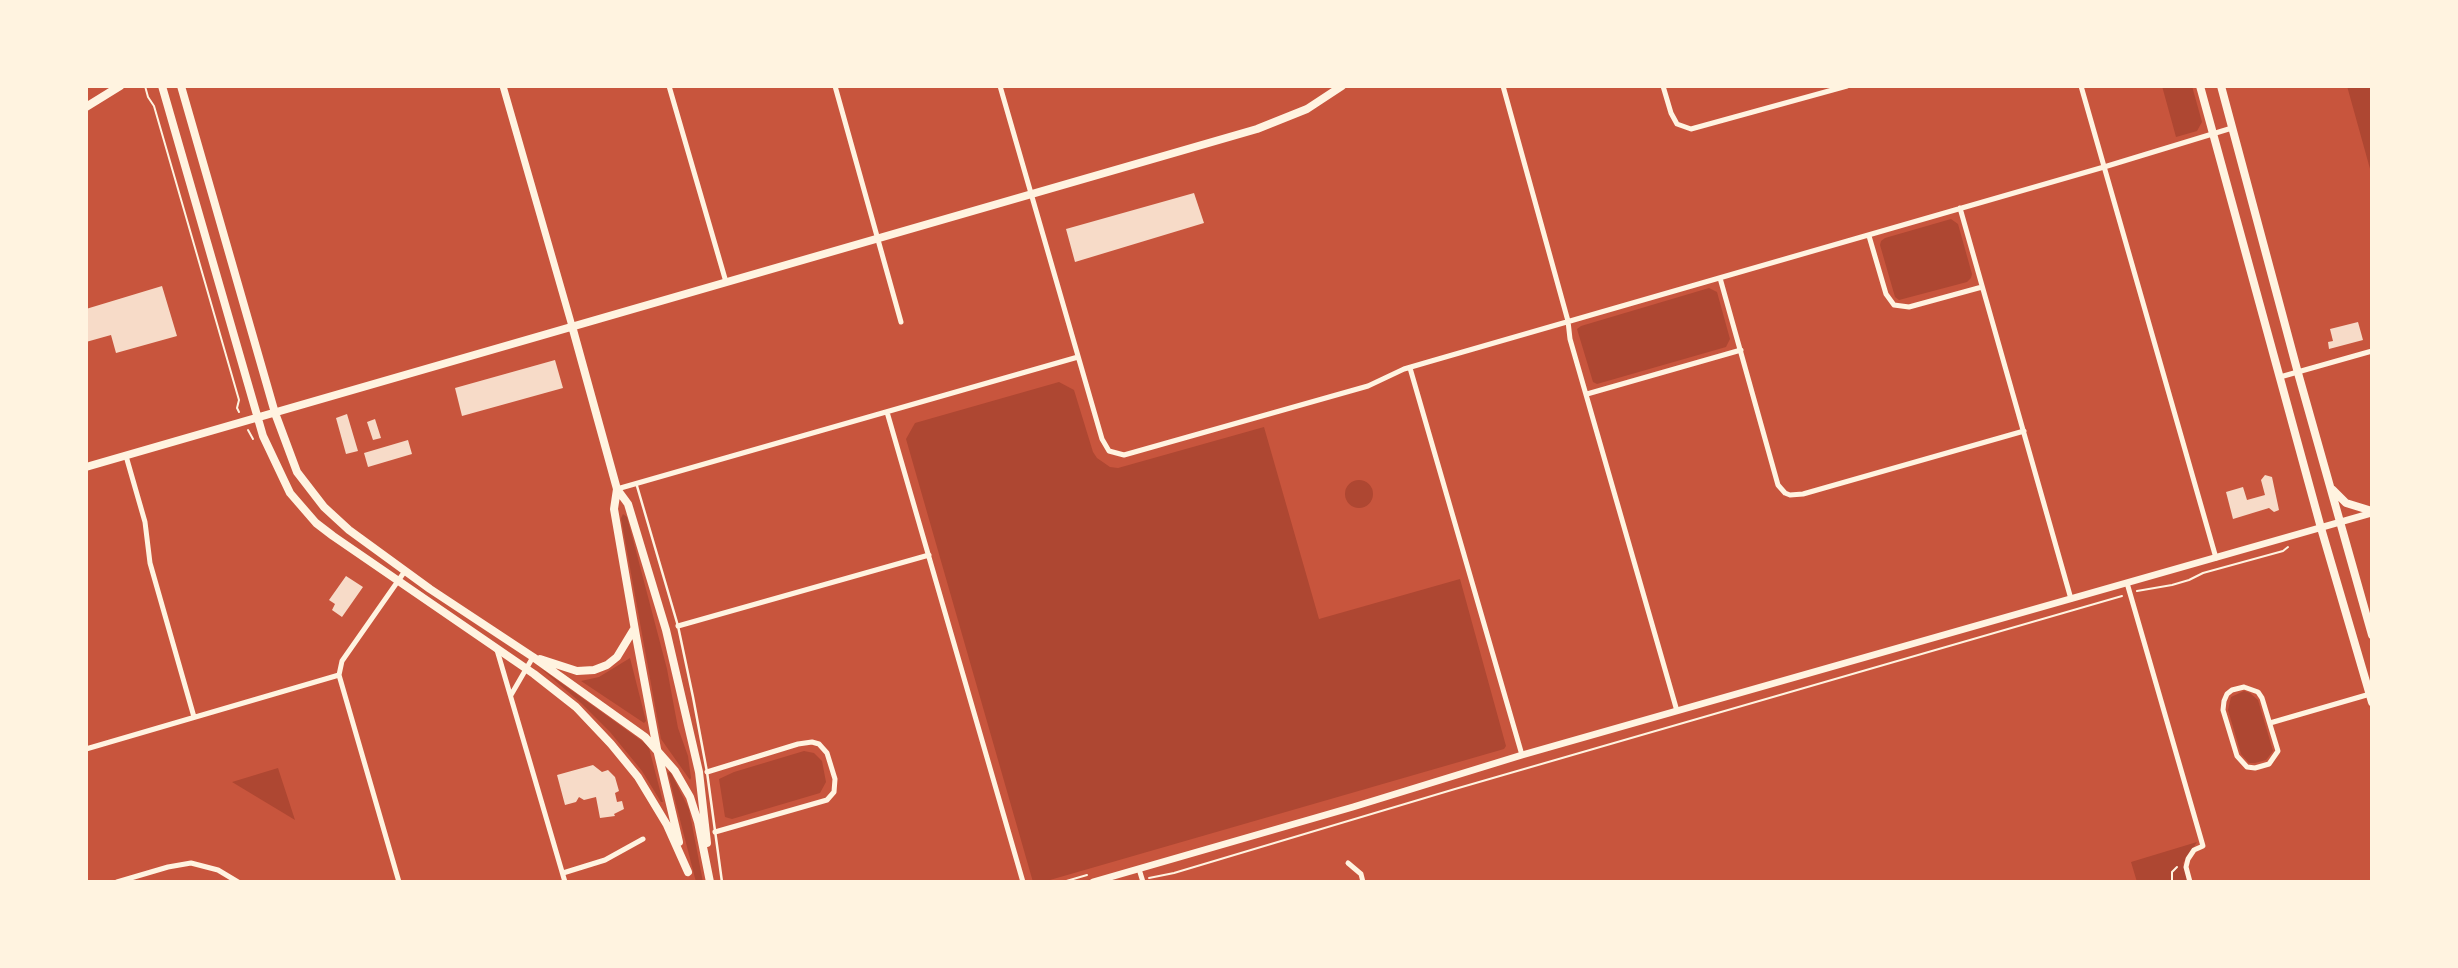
<!DOCTYPE html>
<style>
body{margin:0}
#map{position:relative;width:2458px;height:968px;overflow:hidden;background:#c8553d;font-family:Mulish,sans-serif}
canvas{display:block}
.frame{position:absolute;inset:0;border:88px solid #fff3e0;pointer-events:none}
</style>
<div id="map">
<canvas width="2458" height="968"></canvas>
<div class="frame"></div>
</div>
<script>
const ctx = document.querySelector('canvas').getContext('2d');
ctx.lineJoin = 'round';
function fillPath(path, color) {
  ctx.fillStyle = color;
  ctx.fill(path, 'evenodd');
}
function shape(rows) {
  const path = new Path2D();
  for (const r of rows) {
    if (r.length === 3) {
      path.moveTo(r[0] + r[2], r[1]);
      path.arc(r[0], r[1], r[2], 0, 2 * Math.PI);
      continue;
    }
    path.moveTo(r[0], r[1]);
    for (let i = 2; i < r.length; i += 2) path.lineTo(r[i], r[i + 1]);
  }
  return path;
}
function strokePath(path, color, width, dash) {
  ctx.strokeStyle = color;
  ctx.lineWidth = width;
  ctx.lineCap = dash ? 'butt' : 'round';
  ctx.setLineDash(dash || []);
  ctx.stroke(path);
}
fillPath(shape([
 [2162,86,2192,86,2202,122,2197,131,2176,137],
 [2347,86,2372,86,2372,176],
 [1951,219,1958,224,1972,274,1971,278,1967,282,1899,300,1895,297,1880,245,1881,241,1885,238],
 [1709,288,1717,292,1730,339,1726,347,1597,384,1593,382,1577,329,1581,326],
 [1059,382,1074,390,1093,452,1097,458,1110,467,1118,468,1264,427,1319,619,1460,579,1506,746,1504,749,1043,882,1033,882,906,439,915,423],
 [1359,494,14],
 [623,514,627,517,667,669,678,728,688,756,691,778,690,780,661,739,621,518],
 [630,658,646,721,644,723,581,681,599,677],
 [539,667,646,744,649,748,663,802,661,802,642,771,610,732,581,703],
 [2244,691,2250,693,2258,700,2273,751,2266,760,2255,763,2249,763,2241,754,2228,710,2231,697],
 [804,751,814,753,822,761,826,782,820,793,732,819,725,817,719,779,734,772],
 [278,768,295,820,232,782],
 [670,771,689,809,703,882,696,882,668,773],
 [2197,842,2183,863,2188,882,2137,882,2131,862]
]), '#ae4732');
fillPath(shape([
 [1194,193,1204,223,1075,262,1066,229],
 [162,286,177,336,116,353,111,335,86,342,86,309],
 [2358,322,2363,340,2329,349,2328,342,2333,341,2330,329],
 [555,360,563,388,462,416,455,388],
 [347,414,358,451,346,454,336,418],
 [375,419,381,438,373,440,367,422],
 [408,440,412,454,368,467,364,453],
 [2265,475,2272,477,2279,510,2274,512,2269,508,2233,519,2226,492,2243,487,2247,500,2265,495,2261,480],
 [346,576,363,587,342,617,332,610,335,604,329,600],
 [593,765,602,772,608,770,615,777,619,791,615,793,617,802,622,801,624,809,614,814,615,816,600,818,596,797,584,800,579,797,576,802,565,805,557,775]
]), '#f7dbc8');
strokePath(shape([
 [145,86,148,97,154,106,239,400,237,408,239,412],
 [248,430,253,439],
 [2137,591,2172,585,2189,580,2203,573,2283,551,2288,547],
 [1149,878,1174,873,1455,789,2122,596],
 [1063,882,1087,875],
 [2172,882,2172,872,2177,867]
]), '#fff3e0', 2);
strokePath(shape([
 [637,486,678,626,693,697,707,772,722,882]
]), '#fff3e0', 2.5);
strokePath(shape([
 [669,86,726,282],
 [835,86,901,322],
 [1000,86,1102,439,1109,451,1124,455,1368,386,1404,369,1428,362,2104,167,2232,128],
 [1503,86,1568,321,1570,339,1677,711],
 [1663,86,1671,113,1677,124,1691,129,1847,86],
 [2081,86,2216,558],
 [1960,208,2071,599],
 [1869,236,1886,294,1894,305,1909,307,1982,287],
 [1720,278,1778,485,1785,493,1790,495,1803,494,2024,431],
 [1410,368,1522,755],
 [2280,377,2372,351],
 [1587,394,1741,350],
 [887,412,1023,882],
 [126,456,145,522,150,563,194,717],
 [617,489,1078,357],
 [2127,583,2203,846,2194,850,2188,859,2186,867,2190,882],
 [678,626,929,555],
 [497,650,565,882],
 [339,675,399,882],
 [2244,687,2258,692,2262,698,2278,751,2269,764,2255,768,2247,767,2237,756,2223,710,2224,701,2227,694,2232,690,2244,687],
 [511,695,533,657],
 [2270,723,2370,694],
 [86,749,339,675,342,661,405,571],
 [707,772,798,744,812,742,819,744,827,753,835,779,834,792,827,800,715,832],
 [1348,863,1361,874,1363,882],
 [1139,869,1143,882],
 [563,873,605,860,643,839],
 [117,882,168,867,191,863,218,870,238,882]
]), '#fff3e0', 5);
strokePath(shape([
 [503,86,572,326],
 [1093,882,1353,807,1522,755,2372,513]
]), '#fff3e0', 7);
strokePath(shape([
 [162,86,263,436,290,493,316,523,333,536,534,674,576,707,611,744,638,777,667,825,688,872],
 [181,86,275,413,297,472,324,507,349,530,430,589,533,657,645,737,675,771,690,797,698,822,710,882],
 [2200,86,2321,528,2372,702],
 [2221,86,2298,373,2372,635],
 [86,107,120,86],
 [572,326,617,489,628,504,666,630,699,772,707,843],
 [86,467,1257,129,1307,109,1342,86],
 [617,489,614,509,636,636,657,749,679,842],
 [2333,490,2346,503,2372,511],
 [540,659,577,671,594,670,607,665,617,657,634,629]
]), '#fff3e0', 8);
</script>
